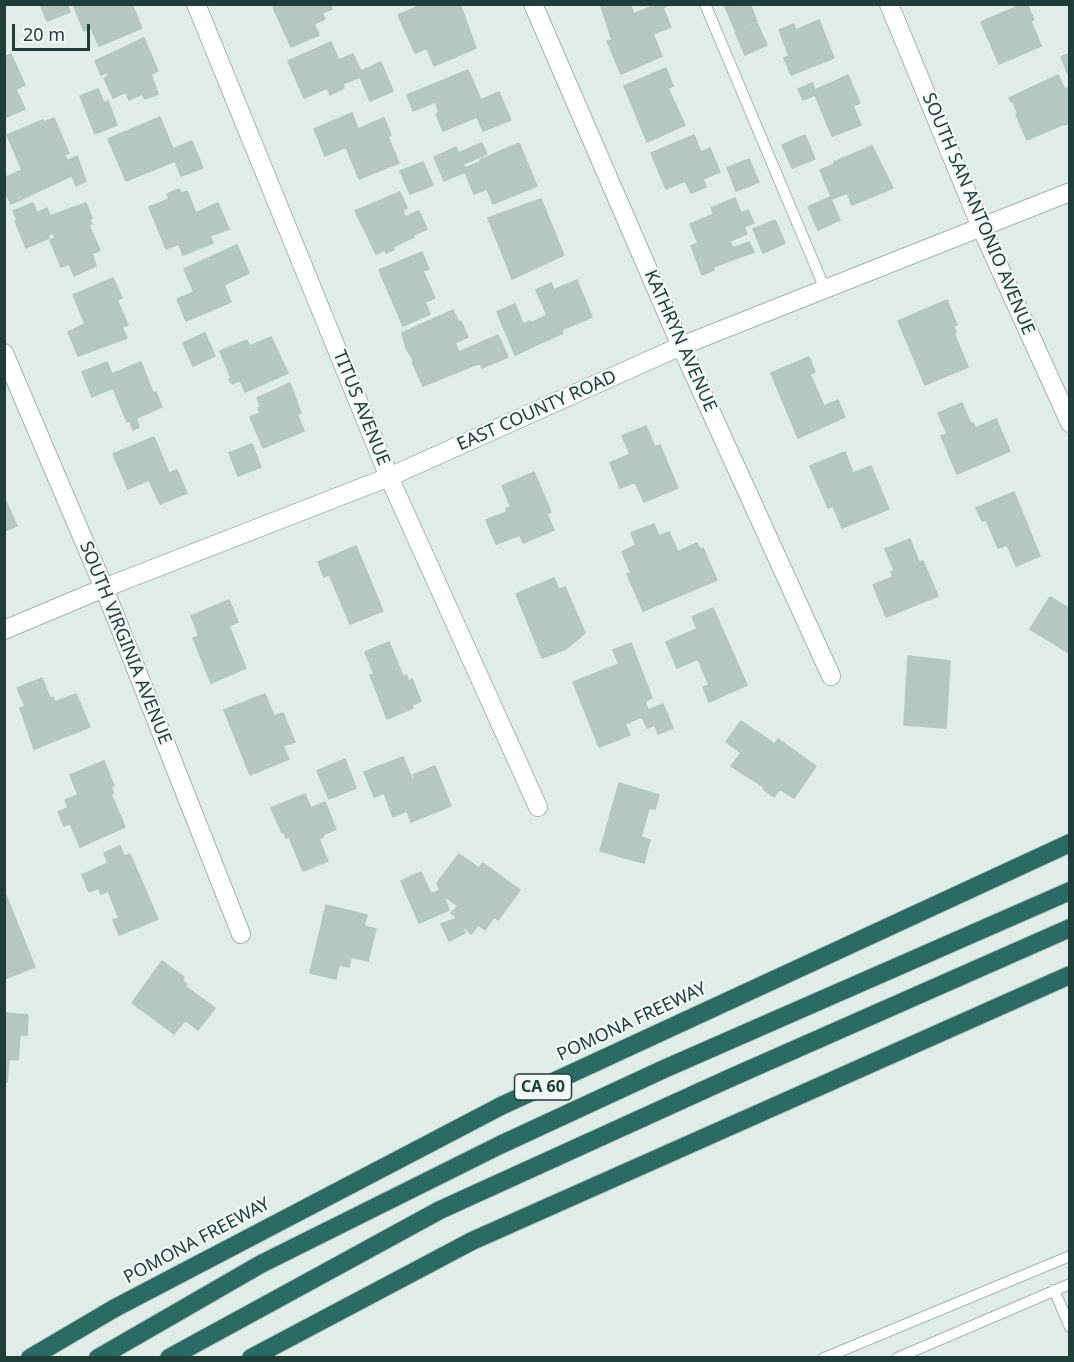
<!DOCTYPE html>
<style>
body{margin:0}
#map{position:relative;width:1074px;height:1362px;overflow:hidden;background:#e0ece8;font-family:"Noto Sans",sans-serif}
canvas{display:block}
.frame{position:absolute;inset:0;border:6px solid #203e38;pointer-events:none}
.scale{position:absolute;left:12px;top:24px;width:78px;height:27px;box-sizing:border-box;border:3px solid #203e38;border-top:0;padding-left:8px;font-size:18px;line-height:21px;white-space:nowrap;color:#203e38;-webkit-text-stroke:4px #f1f8f5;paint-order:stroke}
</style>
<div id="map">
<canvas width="1074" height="1362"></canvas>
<div class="frame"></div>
<div class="scale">20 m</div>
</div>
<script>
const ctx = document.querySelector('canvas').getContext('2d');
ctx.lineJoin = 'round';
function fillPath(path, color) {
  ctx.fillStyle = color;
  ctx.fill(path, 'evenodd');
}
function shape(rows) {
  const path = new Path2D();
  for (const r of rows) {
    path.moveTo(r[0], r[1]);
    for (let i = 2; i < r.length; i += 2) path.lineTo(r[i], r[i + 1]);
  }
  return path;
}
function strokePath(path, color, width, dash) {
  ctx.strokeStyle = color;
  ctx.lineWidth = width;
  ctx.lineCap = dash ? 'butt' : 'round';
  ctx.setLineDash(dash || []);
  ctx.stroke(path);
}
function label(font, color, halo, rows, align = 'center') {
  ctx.font = font + ' "Noto Sans",sans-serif';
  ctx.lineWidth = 4.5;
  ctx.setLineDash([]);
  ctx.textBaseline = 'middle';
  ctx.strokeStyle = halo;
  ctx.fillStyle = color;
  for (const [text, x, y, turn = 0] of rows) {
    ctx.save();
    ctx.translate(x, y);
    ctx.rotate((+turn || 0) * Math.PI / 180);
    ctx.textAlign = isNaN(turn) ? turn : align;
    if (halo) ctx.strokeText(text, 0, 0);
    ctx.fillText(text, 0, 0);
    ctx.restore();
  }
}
const building = shape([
 [40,4,67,4,70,12,47,21,40,4],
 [80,4,132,4,142,28,99,46,91,28,84,31,74,7,80,4],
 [275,4,330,4,332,9,322,13,325,19,314,24,319,35,291,47,273,7,276,6,275,4],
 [424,4,460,4,476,48,434,66,427,48,415,53,398,15,424,4],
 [605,4,630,4,634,14,657,4,670,4,663,8,671,27,653,34,662,56,621,74,607,41,612,40,601,6,605,4],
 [732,4,750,4,757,21,735,30,725,7,732,4],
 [1023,4,1027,4,1034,20,1031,21,1041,46,999,64,981,22,1023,4],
 [819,20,834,58,791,75,784,58,789,56,779,30,794,24,796,30,819,20],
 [757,23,767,45,745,55,735,32,757,23],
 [144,38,158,71,151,74,158,94,145,99,142,94,129,100,126,92,113,98,104,78,109,76,107,72,101,75,95,61,144,38],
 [331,42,339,60,353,54,361,71,381,62,393,91,370,101,360,77,343,84,344,88,330,95,327,88,304,98,288,61,331,42],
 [1070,53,1070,79,1061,57,1070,53],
 [11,54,25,85,16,89,25,109,4,118,4,57,11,54],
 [666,68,673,86,668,88,685,125,647,142,624,86,666,68],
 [468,70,481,100,499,92,511,120,483,131,477,117,443,131,436,114,439,112,435,102,413,111,407,95,468,70],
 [848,75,860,103,853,106,861,125,832,136,815,95,803,100,798,89,812,83,815,90,848,75],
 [1058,75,1065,89,1068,88,1070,91,1070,123,1064,125,1064,124,1027,140,1016,115,1018,114,1012,100,1011,102,1009,98,1058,75],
 [98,89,104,103,108,101,117,125,95,134,80,96,98,89],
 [352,113,358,129,384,118,391,135,388,137,399,163,359,179,346,147,325,156,314,129,352,113],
 [160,117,173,149,192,141,203,168,181,176,175,161,126,181,108,139,160,117],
 [54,118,69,153,65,155,67,161,77,156,86,181,76,186,68,165,71,176,11,204,4,190,4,178,22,170,7,135,43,120,44,122,54,118],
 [694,135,701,152,710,148,720,172,703,179,706,187,691,193,685,181,666,189,651,153,694,135],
 [805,135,815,159,792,168,782,145,805,135],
 [482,143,487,154,463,164,465,168,480,162,480,160,519,143,537,186,493,204,487,189,474,194,465,172,444,181,434,157,456,147,458,153,482,143],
 [872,146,893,188,852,205,847,193,832,199,820,170,835,164,834,162,872,146],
 [749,159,759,182,736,191,727,168,749,159],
 [423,162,433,185,410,194,400,171,423,162],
 [179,189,181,193,187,191,196,213,218,203,229,229,210,236,213,243,183,255,179,244,166,249,149,207,169,199,167,194,179,189],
 [400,192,407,208,403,210,405,217,419,211,427,229,413,235,414,237,393,247,394,250,386,253,385,250,376,254,355,211,400,192],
 [830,197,840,220,818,230,808,207,830,197],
 [735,198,741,213,748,210,754,223,744,227,747,234,730,241,733,248,749,242,754,252,713,267,714,270,702,275,691,246,698,243,690,224,714,214,711,208,735,198],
 [541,199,564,255,512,279,488,218,541,199],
 [33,203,37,213,47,208,50,216,86,203,92,218,90,220,92,224,89,225,100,250,92,254,96,266,74,276,69,264,61,267,50,240,55,238,53,233,48,235,49,238,26,248,15,221,17,220,13,211,33,203],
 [775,220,785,243,763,253,753,229,775,220],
 [237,245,249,273,224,285,231,302,186,321,177,299,194,292,184,269,237,245],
 [422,252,429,269,423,271,435,298,425,302,430,314,403,326,379,270,422,252],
 [113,278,122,298,117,300,128,325,122,327,127,338,78,356,68,332,85,324,73,295,113,278],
 [577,280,592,317,561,330,563,333,515,355,497,312,515,304,523,324,530,321,531,323,547,315,536,290,551,283,554,290,577,280],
 [947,300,957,325,954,326,956,332,954,333,968,367,925,385,898,321,947,300],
 [453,310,459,322,461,321,468,337,455,343,459,352,498,335,508,357,482,368,480,363,423,386,412,362,414,361,406,348,402,333,453,310],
 [205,333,215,356,193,366,183,343,205,333],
 [271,337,288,373,245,392,240,380,232,384,229,379,231,378,220,351,247,340,250,346,271,337],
 [809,357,815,372,810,374,824,406,838,400,845,417,798,438,771,373,809,357],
 [107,362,112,374,141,362,153,393,156,392,162,407,136,418,139,427,133,430,130,421,127,422,113,388,92,397,82,372,107,362],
 [290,383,301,413,297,414,304,431,263,448,250,417,260,413,258,408,261,407,257,398,290,383],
 [962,403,971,424,973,423,976,428,996,419,1010,451,957,474,941,436,947,434,938,413,962,403],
 [646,426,655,447,660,445,678,488,644,502,635,482,620,488,610,463,630,454,622,436,646,426],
 [154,437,169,473,177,470,187,493,160,504,149,480,128,489,113,454,154,437],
 [252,444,261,467,238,476,229,453,252,444],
 [845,452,853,473,871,466,889,509,842,528,833,506,828,508,810,466,845,452],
 [534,472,551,512,547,514,554,530,523,543,520,535,496,544,486,520,507,512,506,509,511,507,502,486,534,472],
 [1014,492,1040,556,1016,566,1007,545,998,548,986,520,982,521,976,508,1014,492],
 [4,497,17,526,4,531,4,497],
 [654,524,659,536,669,532,678,552,697,543,700,549,703,548,717,580,643,611,627,574,631,573,622,552,636,545,631,533,654,524],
 [910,539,919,562,923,561,938,596,886,617,873,585,893,577,891,572,894,570,885,549,910,539],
 [356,546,383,611,350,624,329,574,324,577,318,562,356,546],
 [554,578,559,590,565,587,585,633,566,649,542,658,516,594,554,578],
 [1050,597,1070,609,1069,653,1030,629,1050,597],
 [229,600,238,622,229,626,246,668,211,683,193,638,199,636,191,616,229,600],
 [713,608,747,685,709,702,703,687,709,685,698,659,677,668,666,642,697,629,692,617,713,608],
 [389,642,403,676,406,675,409,681,412,679,421,701,412,705,413,708,387,719,370,675,374,674,365,652,389,642],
 [631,643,652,698,645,701,648,710,663,704,673,728,658,734,655,725,647,728,642,717,625,724,630,735,599,747,573,682,619,664,613,650,631,643],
 [908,656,950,661,946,728,904,725,908,656],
 [42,678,50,698,53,697,55,702,76,694,90,727,34,749,20,708,25,706,17,688,42,678],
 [265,694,274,716,283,713,295,742,283,746,289,759,250,775,224,710,265,694],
 [741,721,775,744,778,739,816,766,794,798,780,789,774,797,763,789,764,787,731,766,741,753,726,742,741,721],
 [403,757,412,779,415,778,413,775,435,766,451,806,411,822,407,811,393,817,384,793,374,797,364,772,403,757],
 [345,759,356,788,329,799,317,771,345,759],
 [104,761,114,786,111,787,114,793,111,794,125,827,80,847,70,823,64,826,58,812,68,808,65,800,78,795,70,775,104,761],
 [619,783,659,795,655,809,649,808,641,837,650,840,644,863,600,851,619,783],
 [305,794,311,808,325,802,336,829,323,835,323,837,319,839,328,861,303,871,289,837,286,838,284,832,282,833,271,808,305,794],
 [120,846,124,856,130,854,158,919,119,935,113,920,119,918,108,891,101,894,99,888,89,892,82,875,108,863,104,853,120,846],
 [459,854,479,868,483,863,520,890,498,920,494,917,485,930,478,925,471,934,462,925,465,933,449,941,441,924,455,919,456,917,451,913,458,906,444,896,449,910,419,923,401,881,421,872,431,894,440,890,437,883,459,854],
 [5,893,35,967,4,979,4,894,5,893],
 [326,905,367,915,364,926,376,929,368,961,351,957,349,967,339,965,336,979,310,973,326,905],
 [162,961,184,977,182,980,187,984,185,986,215,1008,198,1030,185,1020,174,1034,132,1003,162,961],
 [4,1013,28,1015,27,1035,20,1035,18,1060,9,1059,7,1082,4,1082,4,1013]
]);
fillPath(building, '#b5c7c1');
strokePath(building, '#b2c6c0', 1.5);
const service = shape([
 [705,4,825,289],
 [1054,1290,1070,1327],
 [824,1358,1070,1256],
 [897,1358,1070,1284]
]);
const minor = shape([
 [196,4,389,477,538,807],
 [533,4,681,346,831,676],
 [889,4,981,227,1070,423],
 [4,353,104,588,241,934],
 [4,630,104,588,389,477,681,346,1070,192]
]);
const motorway = shape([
 [30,1358,115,1308,501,1106,1070,843],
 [98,1358,261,1264,500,1145,664,1069,1070,891],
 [169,1358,440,1210,728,1079,1070,928],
 [251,1358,472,1241,1070,975]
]);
strokePath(service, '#a3b4b0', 12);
strokePath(minor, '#a3b4b0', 20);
strokePath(motorway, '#c1c9c7', 20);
strokePath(service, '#fff', 10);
strokePath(minor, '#fff', 18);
strokePath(motorway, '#2a6c64', 18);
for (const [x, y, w] of [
 [543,1087,57]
]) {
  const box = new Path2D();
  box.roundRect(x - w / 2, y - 13, w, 26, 4.5);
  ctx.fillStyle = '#f1f8f5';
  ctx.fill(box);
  strokePath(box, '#203e38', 1.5);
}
label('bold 16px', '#203e38', null, [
 ["CA 60",543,1087]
]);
label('18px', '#203e38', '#f1f8f5', [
 ["SOUTH SAN ANTONIO AVENUE",978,214,67],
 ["KATHRYN AVENUE",680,341,66],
 ["TITUS AVENUE",361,408,68],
 ["EAST COUNTY ROAD",537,411,-24],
 ["SOUTH VIRGINIA AVENUE",125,643,68],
 ["POMONA FREEWAY",632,1022,-25],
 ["POMONA FREEWAY",197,1241,-28]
]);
</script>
